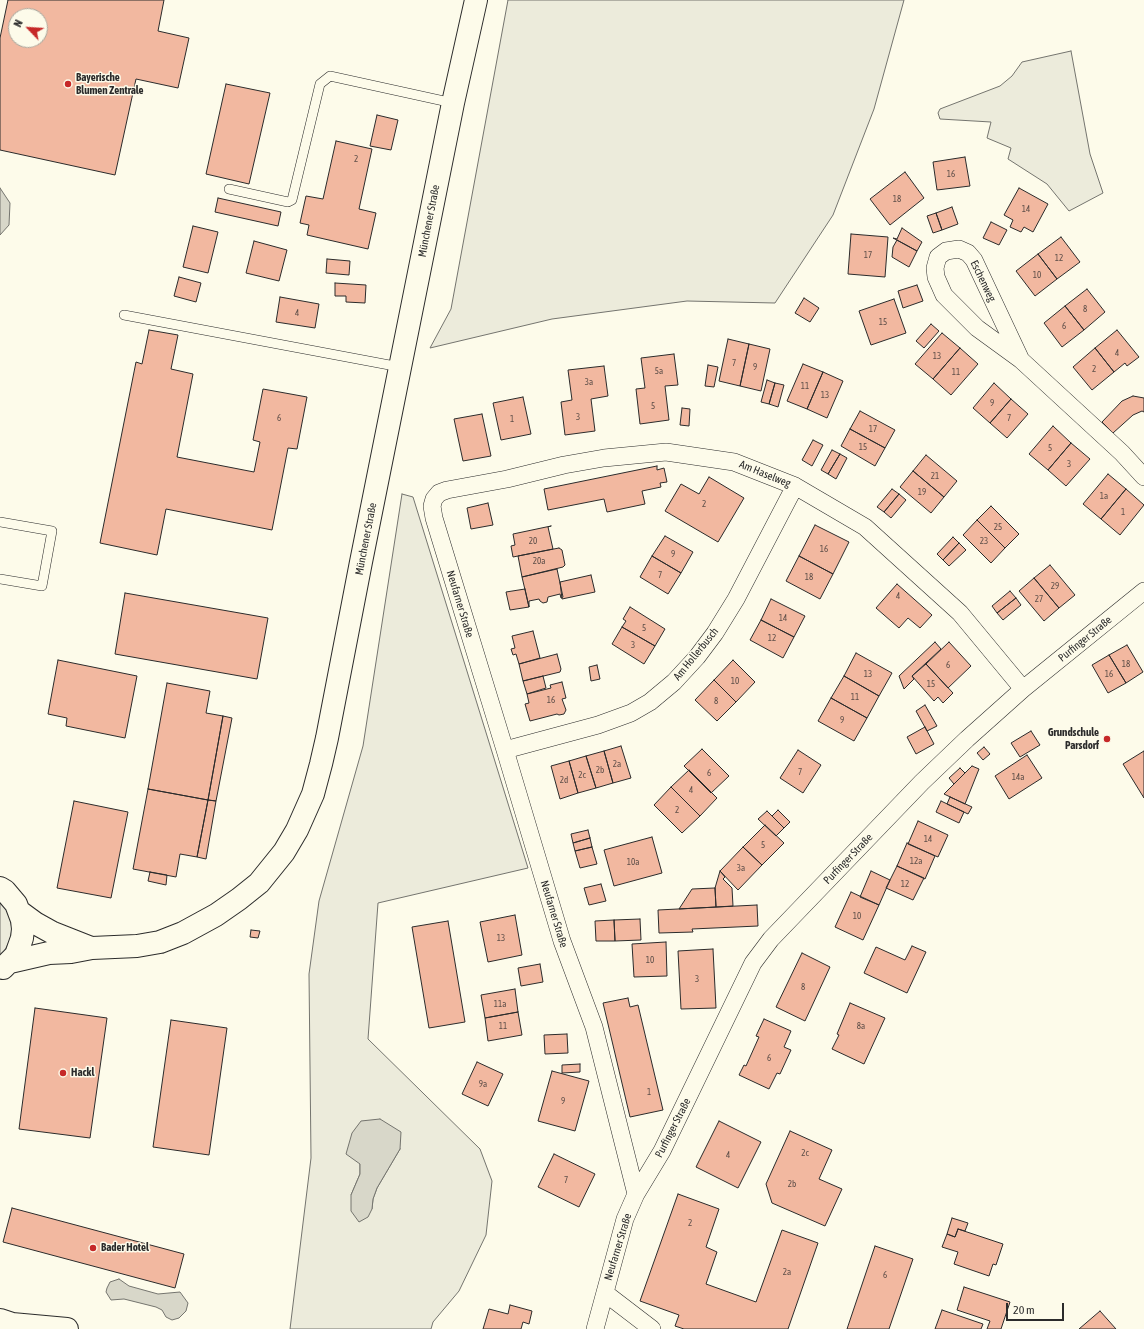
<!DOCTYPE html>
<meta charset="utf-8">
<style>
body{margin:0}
#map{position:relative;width:1144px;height:1329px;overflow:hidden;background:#fdfbea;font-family:"Asap Condensed",sans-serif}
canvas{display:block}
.north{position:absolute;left:8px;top:8px;width:40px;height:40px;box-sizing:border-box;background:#fdfbea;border:1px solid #a9a89e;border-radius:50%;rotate:295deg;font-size:11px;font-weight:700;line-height:16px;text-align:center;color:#2b2b2b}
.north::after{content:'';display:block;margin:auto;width:14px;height:18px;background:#c62828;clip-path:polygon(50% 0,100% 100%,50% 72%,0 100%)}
.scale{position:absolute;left:1006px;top:1303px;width:58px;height:18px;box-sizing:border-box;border:2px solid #2b2b2b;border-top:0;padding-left:5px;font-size:12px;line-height:14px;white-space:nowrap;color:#2b2b2b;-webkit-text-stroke:3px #fdfbea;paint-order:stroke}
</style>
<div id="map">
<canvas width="1144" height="1329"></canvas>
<div class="north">N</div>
<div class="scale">20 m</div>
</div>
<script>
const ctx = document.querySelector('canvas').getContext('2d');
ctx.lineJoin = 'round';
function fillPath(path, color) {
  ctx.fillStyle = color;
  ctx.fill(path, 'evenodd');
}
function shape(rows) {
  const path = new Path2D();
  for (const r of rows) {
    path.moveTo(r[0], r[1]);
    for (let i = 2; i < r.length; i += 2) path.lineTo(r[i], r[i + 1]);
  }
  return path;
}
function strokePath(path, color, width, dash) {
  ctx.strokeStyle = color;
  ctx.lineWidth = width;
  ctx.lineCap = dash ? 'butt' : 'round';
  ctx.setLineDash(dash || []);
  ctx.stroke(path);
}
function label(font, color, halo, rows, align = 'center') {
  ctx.font = font + ' "Asap Condensed",sans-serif';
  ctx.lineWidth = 3;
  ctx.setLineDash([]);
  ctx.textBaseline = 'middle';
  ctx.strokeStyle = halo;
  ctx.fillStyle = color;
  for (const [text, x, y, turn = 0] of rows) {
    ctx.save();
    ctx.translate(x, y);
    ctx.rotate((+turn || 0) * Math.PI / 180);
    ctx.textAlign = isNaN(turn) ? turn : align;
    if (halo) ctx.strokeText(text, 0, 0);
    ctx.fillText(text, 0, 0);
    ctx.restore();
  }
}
const green = shape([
 [508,0,904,0,874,109,833,215,775,303,687,301,552,319,430,348,451,309,508,0],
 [1071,51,1090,154,1103,193,1069,211,1047,184,1008,159,1011,148,987,138,991,122,940,119,938,113,940,109,1000,86,1012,76,1022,62,1071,51],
 [402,494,413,497,528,868,378,903,368,1039,480,1149,492,1181,486,1235,459,1291,433,1322,431,1329,290,1329,311,1158,309,974,319,901,363,746,402,494],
 [400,1149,377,1188,373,1199,372,1209,351,1195,360,1174,360,1164,400,1149],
 [0,901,6,908,10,918,12,929,10,940,5,950,0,956,0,901]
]);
fillPath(green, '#ecebdb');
strokePath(green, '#74746e', 1);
const water = shape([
 [0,188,10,203,9,225,0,235,0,188],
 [380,1119,401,1132,400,1149,377,1188,373,1199,372,1209,368,1217,359,1222,351,1211,351,1195,360,1174,360,1164,346,1154,352,1133,361,1121,380,1119],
 [119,1279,129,1286,158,1294,180,1292,188,1303,186,1311,179,1318,172,1320,166,1317,162,1310,156,1307,124,1299,111,1300,106,1292,107,1288,110,1282,119,1279]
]);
fillPath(water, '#d8d7c9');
strokePath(water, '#74746e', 1);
const building = shape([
 [8,0,164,0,158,31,189,38,178,88,136,79,115,175,0,150,0,38,8,0],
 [16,16,40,16,40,40,16,40,16,16],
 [226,84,270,93,249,184,206,174,226,84],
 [377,115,398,120,391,150,370,146,377,115],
 [336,141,372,149,359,209,376,213,368,249,307,235,309,225,300,223,306,196,323,199,336,141],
 [965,157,970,186,937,190,933,162,965,157],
 [905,172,924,198,890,225,870,199,905,172],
 [1019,188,1048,204,1033,232,1024,227,1021,232,1010,227,1013,220,1004,215,1019,188],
 [218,198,281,212,278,226,215,212,218,198],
 [952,207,958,224,942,230,936,213,952,207],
 [936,213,942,230,933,233,927,216,936,213],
 [991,222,1007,230,999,245,983,238,991,222],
 [193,226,218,232,208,273,183,267,193,226],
 [902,228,922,242,917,251,893,238,897,239,902,228],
 [851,234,888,237,885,277,848,274,851,234],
 [1061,237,1080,262,1057,279,1038,254,1061,237],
 [897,240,917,251,909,267,892,257,893,247,897,240],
 [254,241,287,250,279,281,246,273,254,241],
 [1038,254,1057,279,1035,296,1016,271,1038,254],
 [327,259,350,261,349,275,326,273,327,259],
 [179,277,201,283,196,302,174,296,179,277],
 [335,283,366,285,365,303,346,302,346,296,335,296,335,283],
 [917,285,923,301,903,308,898,291,917,285],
 [1087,289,1105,312,1084,330,1065,306,1087,289],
 [280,297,319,304,315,328,276,322,280,297],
 [804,298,819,308,810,322,795,313,804,298],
 [894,299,906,333,871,345,859,311,894,299],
 [1065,306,1084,330,1062,347,1044,323,1065,306],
 [931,324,939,331,924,348,916,341,931,324],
 [149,330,178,335,171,369,193,374,177,457,254,472,260,442,253,440,263,389,307,397,297,449,288,448,272,530,166,509,157,555,100,543,136,362,142,364,149,330],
 [1117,330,1139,357,1127,366,1125,363,1114,372,1095,348,1117,330],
 [942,333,960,348,933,379,915,364,942,333],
 [728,339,749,344,740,386,719,381,728,339],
 [749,344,770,349,761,391,740,386,749,344],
 [960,348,978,364,951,395,933,379,960,348],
 [1095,348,1114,372,1092,390,1073,367,1095,348],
 [674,354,678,385,665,386,669,420,640,424,636,389,645,388,641,358,674,354],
 [803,364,823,372,807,409,787,401,803,364],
 [708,365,718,367,714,387,705,386,708,365],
 [604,366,608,396,591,399,595,431,565,435,561,402,572,400,568,370,604,366],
 [823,372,843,381,827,418,807,409,823,372],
 [767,380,775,383,769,404,761,402,767,380],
 [775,383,784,385,778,407,769,404,775,383],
 [994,383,1011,399,990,423,973,408,994,383],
 [1133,396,1144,398,1144,412,1142,411,1133,415,1113,433,1102,422,1122,401,1133,396],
 [523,397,531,434,501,440,493,403,523,397],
 [1011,399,1028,414,1007,438,990,423,1011,399],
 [682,408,690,409,689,426,680,425,682,408],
 [860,411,895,430,885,448,850,429,860,411],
 [482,414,491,456,463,461,454,419,482,414],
 [1053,426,1071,443,1048,470,1029,454,1053,426],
 [850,429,885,448,875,466,841,446,850,429],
 [813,440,823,445,812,466,802,460,813,440],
 [1071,443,1090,459,1066,486,1048,470,1071,443],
 [832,450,840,454,828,474,821,470,832,450],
 [840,454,847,458,836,479,828,474,840,454],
 [926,455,957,481,944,497,913,471,926,455],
 [657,466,657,470,664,468,667,482,660,483,661,487,642,491,645,504,607,512,604,499,548,510,544,489,657,466],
 [913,471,944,497,931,513,900,487,913,471],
 [1108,474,1126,489,1101,519,1083,504,1108,474],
 [709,477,744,498,718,542,665,511,681,484,699,494,709,477],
 [892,489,899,494,884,512,877,507,892,489],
 [1126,489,1144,505,1120,535,1101,519,1126,489],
 [899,494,906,500,891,518,884,512,899,494],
 [488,503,493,525,471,529,467,508,488,503],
 [991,506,1019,534,1005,548,977,520,991,506],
 [977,520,1005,548,991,563,963,535,977,520],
 [815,525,849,542,833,574,799,556,815,525],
 [551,526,548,527,553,549,513,557,511,546,515,545,513,534,551,526],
 [665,536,693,552,681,573,652,556,665,536],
 [953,537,959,543,943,560,937,554,953,537],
 [959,543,966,550,949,566,943,560,959,543],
 [559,548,562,550,565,565,563,567,522,577,518,556,559,548],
 [652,556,681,573,668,594,640,577,652,556],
 [799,556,833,574,820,599,786,581,799,556],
 [1050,565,1075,595,1059,608,1034,578,1050,565],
 [557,569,563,597,561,598,560,594,548,597,547,602,543,603,540,601,539,599,529,601,529,607,522,577,557,569],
 [591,575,595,592,562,599,560,582,591,575],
 [1034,578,1059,608,1044,621,1019,591,1034,578],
 [897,584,932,615,920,628,908,618,899,628,876,608,897,584],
 [525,589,529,607,510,610,506,592,525,589],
 [1010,591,1016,598,997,613,992,606,1010,591],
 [125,593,268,618,257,679,115,654,125,593],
 [1016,598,1021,605,1003,620,997,613,1016,598],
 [771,599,805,616,794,637,761,620,771,599],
 [630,607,665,629,655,646,622,627,626,621,623,619,630,607],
 [761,620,794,637,783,658,750,640,761,620],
 [622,627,655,646,644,664,612,644,622,627],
 [533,631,540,658,519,664,516,654,513,655,511,649,515,648,512,636,533,631],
 [935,642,941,649,912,676,914,679,904,689,899,676,935,642],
 [949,642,971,666,948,688,926,664,949,642],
 [1127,645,1143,672,1126,683,1109,655,1127,645],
 [856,653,892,673,879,696,844,676,856,653],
 [557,654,561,669,560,672,523,681,519,664,557,654],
 [1109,655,1126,683,1108,693,1092,665,1109,655],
 [58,660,137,676,125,738,66,726,67,718,48,714,58,660],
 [733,660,755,682,736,702,714,680,733,660],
 [926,664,953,693,943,703,938,697,934,701,912,676,926,664],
 [597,665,600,679,591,681,589,667,597,665],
 [543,676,546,688,527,694,523,681,543,676],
 [844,676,879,696,867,718,831,698,844,676],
 [714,680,736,702,717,721,695,700,714,680],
 [562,682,566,698,562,699,566,710,564,714,559,715,557,714,530,721,525,704,529,703,527,694,551,688,550,685,562,682],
 [167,683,210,691,206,713,223,716,208,800,148,789,167,683],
 [831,698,867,718,854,741,818,721,831,698],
 [925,705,937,726,927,731,916,711,925,705],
 [223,716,232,718,216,801,208,800,223,716],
 [925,727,934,744,916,754,907,737,925,727],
 [1031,731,1040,745,1020,757,1011,743,1031,731],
 [621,746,631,778,613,783,604,751,621,746],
 [984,747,990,754,983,760,977,753,984,747],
 [702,749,729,776,711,793,684,766,702,749],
 [798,750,821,765,803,793,780,778,798,750],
 [604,751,613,783,596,788,586,756,604,751],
 [1144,751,1144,798,1123,764,1144,751],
 [1027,755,1042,778,1009,799,995,776,1027,755],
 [586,756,596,788,578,793,569,761,586,756],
 [569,761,578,793,560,799,551,766,569,761],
 [972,766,979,769,965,804,944,794,972,766],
 [960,768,965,773,954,784,949,778,960,768],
 [689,770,717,798,700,816,671,787,689,770],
 [671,787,700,816,682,833,654,805,671,787],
 [148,789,208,800,197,857,180,854,176,877,133,869,148,789],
 [950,797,972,807,968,814,947,804,950,797],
 [208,800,216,801,206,859,197,857,208,800],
 [74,801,128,812,111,898,57,888,74,801],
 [941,801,964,812,959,823,936,812,941,801],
 [778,810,790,822,784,828,772,816,778,810],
 [767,811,784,828,776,836,758,819,767,811],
 [918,821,948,835,938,857,908,844,918,821],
 [765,825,784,843,762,865,743,847,765,825],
 [588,830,590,838,573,843,571,834,588,830],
 [652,837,662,873,614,886,604,850,652,837],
 [590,838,592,847,575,851,573,843,590,838],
 [907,843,935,856,925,879,897,866,907,843],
 [592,847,597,864,580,868,575,851,592,847],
 [743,847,762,865,738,890,720,871,743,847],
 [897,866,924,878,913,900,886,888,897,866],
 [720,871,725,877,723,879,732,888,733,906,716,907,715,888,720,871],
 [871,871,890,880,879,905,860,897,871,871],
 [150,872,167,875,166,885,148,881,150,872],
 [601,884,606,901,589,905,584,888,601,884],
 [715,888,716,907,679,909,692,889,715,888],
 [851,892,879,905,863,940,835,927,851,892],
 [757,905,758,926,692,929,693,932,659,933,658,910,757,905],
 [515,915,522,955,488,962,480,922,515,915],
 [640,919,641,940,615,941,614,920,640,919],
 [614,920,615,941,596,941,595,921,614,920],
 [448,921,465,1022,429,1028,412,927,448,921],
 [251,930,260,931,258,938,250,937,251,930],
 [666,942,667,976,634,977,632,944,666,942],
 [912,946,926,952,907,993,864,973,876,947,905,960,912,946],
 [713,949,716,1008,681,1009,678,951,713,949],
 [802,953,830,967,805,1021,776,1007,802,953],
 [540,964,543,982,521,986,518,968,540,964],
 [515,989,518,1012,485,1018,481,995,515,989],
 [628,998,630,1007,638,1005,663,1110,630,1117,603,1003,628,998],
 [850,1003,885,1018,864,1064,832,1049,839,1035,837,1034,850,1003],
 [35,1008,107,1018,90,1138,19,1129,35,1008],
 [518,1012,522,1035,488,1041,485,1018,518,1012],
 [764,1019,791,1031,784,1047,791,1050,780,1074,777,1073,769,1089,739,1075,744,1065,746,1066,759,1037,756,1036,764,1019],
 [171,1020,227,1028,209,1155,153,1147,171,1020],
 [567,1034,568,1053,545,1054,544,1035,567,1034],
 [477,1062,503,1074,488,1106,462,1094,477,1062],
 [580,1064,580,1072,562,1073,562,1065,580,1064],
 [552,1071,589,1081,575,1131,538,1121,552,1071],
 [719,1121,761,1142,738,1188,696,1167,719,1121],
 [790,1131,832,1150,819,1179,842,1189,825,1226,772,1203,766,1184,790,1131],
 [554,1154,595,1174,579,1207,538,1187,554,1154],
 [678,1194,719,1209,706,1247,717,1252,706,1284,756,1302,782,1230,818,1243,788,1329,684,1329,675,1326,679,1315,640,1301,678,1194],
 [12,1208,184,1254,175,1288,3,1242,12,1208],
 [952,1218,968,1223,965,1231,958,1229,955,1237,947,1234,952,1218],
 [958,1229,1003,1244,996,1265,993,1264,989,1276,954,1264,958,1252,942,1247,947,1234,955,1237,958,1229],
 [875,1246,913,1259,889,1329,847,1329,875,1246],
 [964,1287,1010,1302,1001,1329,987,1329,990,1321,957,1310,964,1287],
 [510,1305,532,1311,529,1324,523,1322,521,1329,483,1329,489,1309,508,1314,510,1305],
 [942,1310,983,1324,981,1329,935,1329,942,1310],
 [1100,1311,1116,1329,1079,1329,1100,1311]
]);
fillPath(building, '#f2b8a0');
strokePath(building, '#2b2b2b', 1);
const lane = shape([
 [229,189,288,202,292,200,320,84,330,76,453,103],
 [124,315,400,367],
 [0,522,52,531,42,586,0,579]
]);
const street = shape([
 [1021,360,974,260,968,253,959,249,946,251,938,257,935,268,936,277,944,295,977,328,1021,360,1122,453,1144,477],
 [505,750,598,725,631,713,650,702,674,682,697,657,715,633,736,599,795,486],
 [636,1194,594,1027,562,941,505,750,434,518,432,506,434,499,439,493,447,490,507,479,564,465,604,458,666,452,734,462,795,486,865,527,960,613,1023,689],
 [605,1293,652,1329],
 [595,1329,625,1219,636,1194,662,1151,753,963,771,939,922,782,967,739,1023,689,1144,591]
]);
const secondary = shape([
 [0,888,5,891,16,904,22,920,23,929,22,938,16,955,3,968],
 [20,912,35,923,53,933,91,948],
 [10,962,49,953,71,952,92,948,137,946,160,942,183,933,216,915,239,899,259,883,284,852,297,830,313,794,321,764,327,738,361,562,453,103,476,0],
 [0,1320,12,1324,67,1329]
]);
strokePath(lane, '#2b2b2b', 10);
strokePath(street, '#2b2b2b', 18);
strokePath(secondary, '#2b2b2b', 24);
strokePath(lane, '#fdfbea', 9);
strokePath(street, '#fdfbea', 17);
strokePath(secondary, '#fdfbea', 22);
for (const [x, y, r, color] of [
 [68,84,4,"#c62828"],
 [1107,739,4,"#c62828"],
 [63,1073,4,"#c62828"],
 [93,1248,4,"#c62828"]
]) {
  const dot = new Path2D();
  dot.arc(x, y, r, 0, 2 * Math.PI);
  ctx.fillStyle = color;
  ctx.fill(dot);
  strokePath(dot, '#fdfbea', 1.5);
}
label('9px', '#5d4e48', null, [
 ["2",356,159],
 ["16",951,174],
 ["18",897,199],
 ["14",1026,209],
 ["17",868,255],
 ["12",1059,258],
 ["10",1037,275],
 ["8",1085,309],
 ["4",297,313],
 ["15",883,322],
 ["6",1064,326],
 ["4",1117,353],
 ["13",937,356],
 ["7",734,363],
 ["9",755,367],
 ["2",1094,369],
 ["5a",659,371],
 ["11",956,372],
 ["3a",589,382],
 ["11",805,386],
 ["13",825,395],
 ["9",992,403],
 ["5",653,406],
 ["3",578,417],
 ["6",279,418],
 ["7",1009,418],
 ["1",512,419],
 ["17",873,429],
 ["15",863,447],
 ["5",1050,448],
 ["3",1069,464],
 ["21",935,476],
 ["19",922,492],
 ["1a",1104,496],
 ["2",704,504],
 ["1",1123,512],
 ["25",998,527],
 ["20",533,541],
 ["23",984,541],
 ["16",824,549],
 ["9",673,554],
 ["20a",539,561],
 ["7",660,575],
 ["18",809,577],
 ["29",1055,586],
 ["4",898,596],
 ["27",1039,599],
 ["14",783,618],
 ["5",644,628],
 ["12",772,638],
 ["3",633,645],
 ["18",1126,664],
 ["6",948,665],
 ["13",868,674],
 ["16",1109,674],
 ["10",735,681],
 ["15",931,684],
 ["11",855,697],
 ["16",551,700],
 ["8",716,701],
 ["9",842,720],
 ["2a",617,764],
 ["2b",600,770],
 ["7",800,772],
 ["6",709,773],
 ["2c",582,775],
 ["14a",1018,777],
 ["2d",564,780],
 ["4",691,790],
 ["2",677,810],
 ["14",928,839],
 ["5",763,845],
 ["12a",916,861],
 ["10a",633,862],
 ["3a",741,868],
 ["12",905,884],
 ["10",857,916],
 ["13",501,938],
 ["10",650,960],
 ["3",697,979],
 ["8",803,987],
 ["11a",500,1004],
 ["11",503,1026],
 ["8a",861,1026],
 ["6",769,1058],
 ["9a",483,1084],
 ["1",649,1092],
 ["9",563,1101],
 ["2c",805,1153],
 ["4",728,1155],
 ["7",566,1180],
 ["2b",792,1184],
 ["2",690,1223],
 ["2a",787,1272],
 ["6",885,1275]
]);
label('bold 11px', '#2b2b2b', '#fdfbea', [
 ["Bayerische",76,78],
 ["Blumen Zentrale",76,91],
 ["Grundschule",1099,733,"right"],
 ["Parsdorf",1099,746,"right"],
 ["Hackl",71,1073],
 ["Bader Hotel",101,1248]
], 'left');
label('11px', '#2b2b2b', '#fdfbea', [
 ["Münchener Straße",429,221,-79],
 ["Eschenweg",983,281,64],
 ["Am Haselweg",765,474,22],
 ["Münchener Straße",366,539,-79],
 ["Neufarner Straße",460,604,73],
 ["Purfinger Straße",1085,639,-39],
 ["Am Hollerbusch",696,654,-51],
 ["Purfinger Straße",848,859,-46],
 ["Neufarner Straße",554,914,73],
 ["Purfinger Straße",673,1128,-63],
 ["Neufarner Straße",618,1247,-73]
]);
</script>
